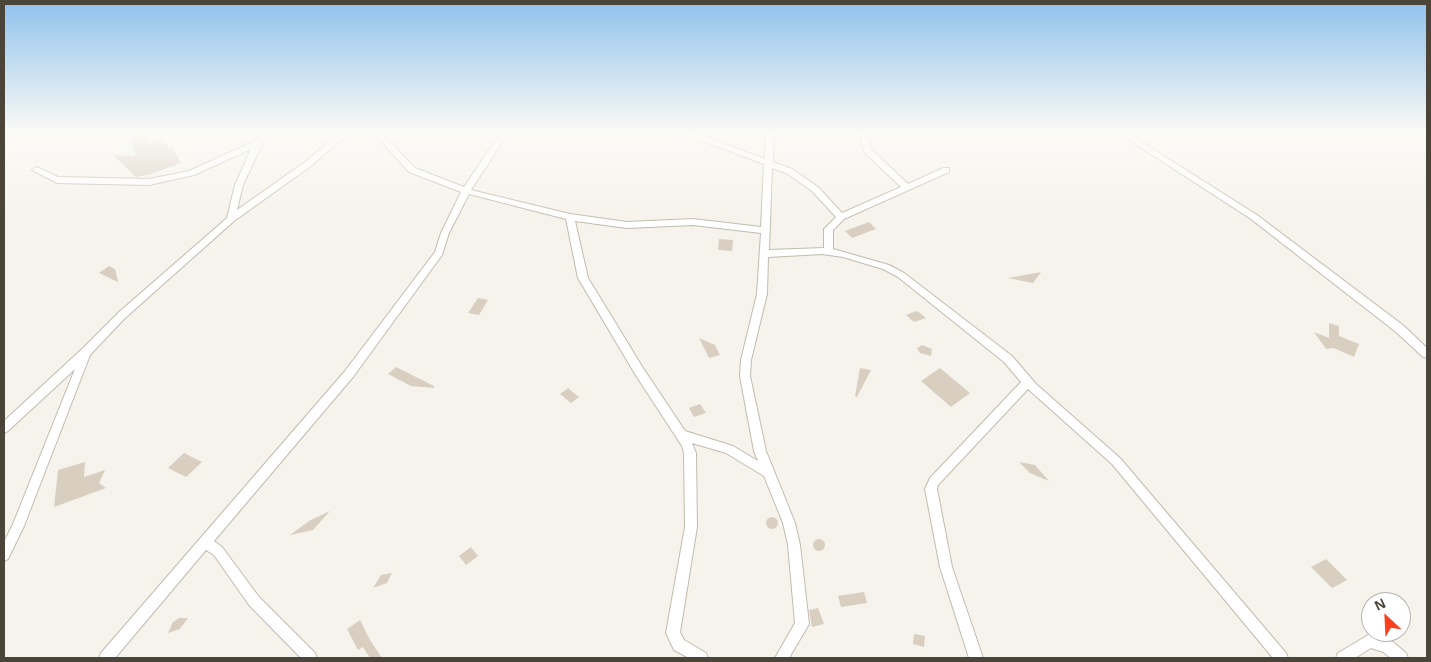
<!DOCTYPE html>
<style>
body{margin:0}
#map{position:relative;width:1431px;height:662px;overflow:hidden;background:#f6f3ec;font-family:Arial,sans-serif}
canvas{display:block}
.frame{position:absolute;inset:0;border:5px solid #4b4439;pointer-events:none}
.north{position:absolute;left:1361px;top:592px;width:50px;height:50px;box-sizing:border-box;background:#fff;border:1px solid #b7b4b0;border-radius:50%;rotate:335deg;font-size:14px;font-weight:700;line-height:20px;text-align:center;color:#4b4439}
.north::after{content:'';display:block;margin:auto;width:18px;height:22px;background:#fc3f1d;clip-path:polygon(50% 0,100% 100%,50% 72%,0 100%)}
</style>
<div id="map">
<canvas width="1431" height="662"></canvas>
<div class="frame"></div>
<div class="north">N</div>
</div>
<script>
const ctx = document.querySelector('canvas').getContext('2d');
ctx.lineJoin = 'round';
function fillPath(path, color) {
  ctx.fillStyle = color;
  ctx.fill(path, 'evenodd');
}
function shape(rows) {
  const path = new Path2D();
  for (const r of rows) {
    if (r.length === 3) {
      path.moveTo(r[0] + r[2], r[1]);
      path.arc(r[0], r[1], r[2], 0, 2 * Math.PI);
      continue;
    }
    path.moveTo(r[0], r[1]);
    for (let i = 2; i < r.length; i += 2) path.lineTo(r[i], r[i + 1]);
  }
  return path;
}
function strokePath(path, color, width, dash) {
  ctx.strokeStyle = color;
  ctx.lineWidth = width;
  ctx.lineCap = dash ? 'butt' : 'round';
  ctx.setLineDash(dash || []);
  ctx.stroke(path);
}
fillPath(shape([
 [145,133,148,143,161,139,163,144,166,143,169,148,172,146,181,163,151,174,136,177,113,155,136,156,130,137],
 [869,222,876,229,852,238,845,231],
 [719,239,733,240,732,251,718,250],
 [109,266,115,269,118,282,99,273],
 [1041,272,1033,283,1008,278],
 [478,298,488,300,479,315,468,313],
 [916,311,920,313,926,318,914,322,906,315],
 [1329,323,1339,326,1339,336,1359,344,1354,357,1334,348,1326,349,1314,332,1329,338],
 [699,338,715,345,720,355,709,358],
 [922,345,932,349,931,356,920,353,917,348],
 [396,367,434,386,434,388,411,386,388,374],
 [860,368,871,370,857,397,855,396],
 [940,368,970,393,951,407,921,381],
 [568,388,579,397,571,403,560,394],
 [700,404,706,413,694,417,689,408],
 [184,453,202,462,186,477,168,468],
 [85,462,84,477,105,470,99,483,106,488,54,507,58,470],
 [1019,462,1035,465,1049,481,1030,473],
 [330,511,313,530,290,535,309,521],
 [772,523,6],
 [819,545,6],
 [471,547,478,556,466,565,459,556],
 [1326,559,1347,580,1332,588,1311,567],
 [392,573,387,583,373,588,381,575],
 [864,592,867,603,841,607,838,596],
 [818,608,824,624,812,627,809,610],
 [179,618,188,618,180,629,168,633,173,622],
 [360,620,370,640,382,658,370,658,363,647,358,650,347,629],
 [914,634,925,636,924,647,913,644]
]), '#d8cfc1');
const street = shape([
 [263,132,271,132,262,144,243,185,237,210,305,162,341,132,350,132,311,166,234,221,124,319,90,355,24,526,8,559,4,561,4,542,13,524,75,369,8,431,4,433,4,421,82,349,118,313,227,218,235,185,251,149,194,175,149,185,57,183,32,170,36,167,39,168,58,177,149,179,189,171,255,141,263,132],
 [373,132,381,132,415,168,464,187,501,132,509,132,471,190,570,214,627,222,693,219,761,227,764,164,684,134,683,132,694,132,765,159,766,132,774,132,773,162,792,169,818,187,842,213,901,187,864,152,860,132,868,132,871,149,908,184,943,168,949,168,949,172,844,219,833,230,833,249,889,265,904,273,1012,356,1036,384,1120,458,1286,653,1288,658,1273,658,1112,464,1028,389,938,485,937,489,952,567,983,658,969,658,940,567,925,489,930,478,1021,382,1004,362,898,277,883,269,843,257,822,254,768,257,767,294,751,360,750,376,766,451,795,523,800,545,809,624,789,658,775,658,795,623,788,545,783,523,764,476,726,453,692,443,696,453,697,527,680,632,684,640,706,653,708,658,689,658,674,650,666,633,685,527,684,453,682,446,635,374,578,278,566,219,469,194,449,233,442,255,353,377,214,541,222,547,259,597,315,653,317,658,301,658,249,605,214,555,206,550,115,658,99,658,101,653,345,371,435,252,441,233,461,192,409,172,373,132],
 [772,168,786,173,812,191,836,217,824,229,824,248,769,250,772,168],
 [575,221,627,228,693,225,761,233,757,294,741,360,740,376,754,451,758,461,733,446,685,431,643,368,588,278,575,221],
 [1117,132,1126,132,1257,215,1404,326,1427,348,1427,358,1423,357,1396,332,1251,219,1117,132],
 [1370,634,1378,635,1393,642,1406,653,1408,658,1391,658,1383,652,1371,648,1355,658,1336,658,1338,653,1370,634]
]);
strokePath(street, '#c2bbae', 2);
fillPath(street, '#fff');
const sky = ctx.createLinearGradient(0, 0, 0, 224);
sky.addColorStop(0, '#8fc1ec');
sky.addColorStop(0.59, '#fbfaf6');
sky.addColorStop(1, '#fbfaf600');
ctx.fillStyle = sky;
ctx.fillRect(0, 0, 1431, 224);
</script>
